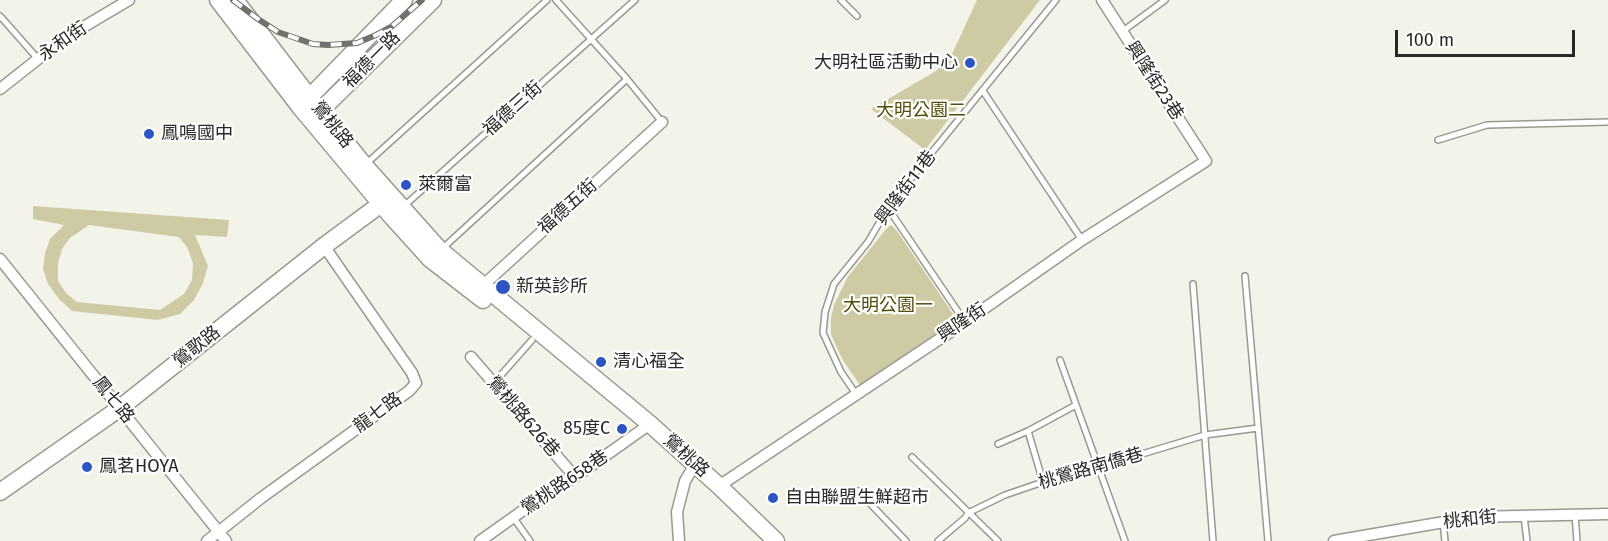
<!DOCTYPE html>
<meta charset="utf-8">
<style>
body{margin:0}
#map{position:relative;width:1608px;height:541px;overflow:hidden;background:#f4f3e9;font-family:"Fira Sans",sans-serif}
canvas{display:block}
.scale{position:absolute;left:1395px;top:30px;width:180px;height:27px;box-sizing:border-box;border:3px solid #282824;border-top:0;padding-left:8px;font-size:18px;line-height:21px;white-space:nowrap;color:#282824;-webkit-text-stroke:4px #fff;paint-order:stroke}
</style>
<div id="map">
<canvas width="1608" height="541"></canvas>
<div class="scale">100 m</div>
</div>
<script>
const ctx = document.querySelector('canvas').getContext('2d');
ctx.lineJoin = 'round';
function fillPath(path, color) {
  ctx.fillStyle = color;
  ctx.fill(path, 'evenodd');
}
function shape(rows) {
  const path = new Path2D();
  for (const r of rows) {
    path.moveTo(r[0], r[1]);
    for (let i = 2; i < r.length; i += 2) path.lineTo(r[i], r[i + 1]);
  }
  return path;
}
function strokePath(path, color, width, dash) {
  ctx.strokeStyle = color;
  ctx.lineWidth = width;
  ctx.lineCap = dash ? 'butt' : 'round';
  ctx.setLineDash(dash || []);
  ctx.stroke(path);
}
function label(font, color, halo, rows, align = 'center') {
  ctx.font = font + ' "Fira Sans","Noto Sans TC",sans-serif';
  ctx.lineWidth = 4.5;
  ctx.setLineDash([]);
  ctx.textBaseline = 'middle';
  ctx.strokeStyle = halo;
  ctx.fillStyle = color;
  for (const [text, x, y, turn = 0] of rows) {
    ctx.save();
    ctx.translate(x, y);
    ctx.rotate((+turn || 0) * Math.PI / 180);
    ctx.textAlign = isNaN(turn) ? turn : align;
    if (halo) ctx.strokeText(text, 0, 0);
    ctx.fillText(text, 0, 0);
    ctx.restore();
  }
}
fillPath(shape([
 [977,0,1040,0,925,150,871,109,936,71,953,52],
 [33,206,229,220,227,237,195,235,208,266,203,283,194,300,180,314,158,320,72,311,59,299,48,284,43,269,45,253,50,239,64,225,33,219],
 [89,225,179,237,187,247,193,263,192,280,184,294,160,310,77,302,66,293,58,281,58,263,62,249,70,238],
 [891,225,897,231,953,314,950,324,860,385,844,362,837,348,831,334,831,318,834,305,847,278,886,229]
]), '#cecba4');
const lane = shape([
 [556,0,627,79,662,122],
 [841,0,857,16],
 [0,16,38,59],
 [1123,31,1165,0],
 [983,91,1082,240],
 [1438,140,1487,125,1608,122],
 [367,163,547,0],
 [404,206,635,0],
 [888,208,965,322],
 [443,248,627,79],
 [1245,276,1268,541],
 [1193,284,1213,541],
 [1060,360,1125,541],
 [494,383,532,340],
 [856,394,841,372,823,333,825,312,834,284,868,242,888,208,924,162,1056,0],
 [1028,431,1043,482],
 [998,444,1028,431,1076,405],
 [912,457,998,541],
 [858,491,906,541],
 [1575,515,1577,541],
 [1524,516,1527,541],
 [513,517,530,541],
 [1443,522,1445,541],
 [938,541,965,518,968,513,1005,495,1043,482,1099,467,1205,435,1258,428]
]);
const street = shape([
 [0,89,38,59,80,29,129,0],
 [0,259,226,541],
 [479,289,662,122],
 [471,357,575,477],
 [719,486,965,322,1082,240,1206,161,1102,0],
 [207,541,261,498,409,391,416,383,412,373,324,246],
 [480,541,525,509,588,468,650,424],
 [679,541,677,512,685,481,695,464],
 [1334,541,1473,517,1608,514]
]);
const secondary = shape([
 [218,0,300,107,392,217,430,259,483,300],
 [235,0,310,98,365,166,440,250,650,424,719,486,776,541],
 [302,105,404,0],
 [314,117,433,0],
 [0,492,120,408,324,246,389,198]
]);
strokePath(lane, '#999990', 8);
strokePath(street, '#999990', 13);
strokePath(secondary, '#999990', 19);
strokePath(lane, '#fff', 5);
strokePath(street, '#fff', 10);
strokePath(secondary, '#fff', 16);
const rail = shape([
 [233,0,258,19,278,32,313,44,328,45,357,43,376,35,391,27,422,0]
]);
strokePath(rail, '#72716b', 6);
strokePath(rail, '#fff', 4, [11]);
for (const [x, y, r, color] of [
 [970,63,6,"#2c54c3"],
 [149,134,6,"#2c54c3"],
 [406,185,6,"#2c54c3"],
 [503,287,8,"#2c54c3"],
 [601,362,6,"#2c54c3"],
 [622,429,6,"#2c54c3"],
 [87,467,6,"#2c54c3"],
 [773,498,6,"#2c54c3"]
]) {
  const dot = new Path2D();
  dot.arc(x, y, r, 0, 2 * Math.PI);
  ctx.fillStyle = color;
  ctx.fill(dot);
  strokePath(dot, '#fff', 2);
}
label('18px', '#282824', '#fff', [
 ["永和街",63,42,-35],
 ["福德一路",372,60,-45],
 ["興隆街23巷",1154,81,57],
 ["福德三街",513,109,-42],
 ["鶯桃路",332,125,51],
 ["興隆街11巷",906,188,-53],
 ["福德五街",568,207,-42],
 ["興隆街",962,323,-34],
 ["鶯歌路",197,347,-39],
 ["鳳七路",113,400,51],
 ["龍七路",378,413,-36],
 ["鶯桃路626巷",523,417,49],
 ["鶯桃路",686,456,42],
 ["桃鶯路南僑巷",1091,469,-16],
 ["鶯桃路658巷",565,483,-34],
 ["桃和街",1470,520,-6]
]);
label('18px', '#282824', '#fff', [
 ["大明社區活動中心",958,63,"right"],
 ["鳳鳴國中",161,134],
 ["萊爾富",418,185],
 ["新英診所",516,287],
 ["清心福全",613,362],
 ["85度C",610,429,"right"],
 ["鳳茗HOYA",99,467],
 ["自由聯盟生鮮超市",785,498]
], 'left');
label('18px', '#544d09', '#fff', [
 ["大明公園二",921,111],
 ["大明公園一",888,306]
]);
</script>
